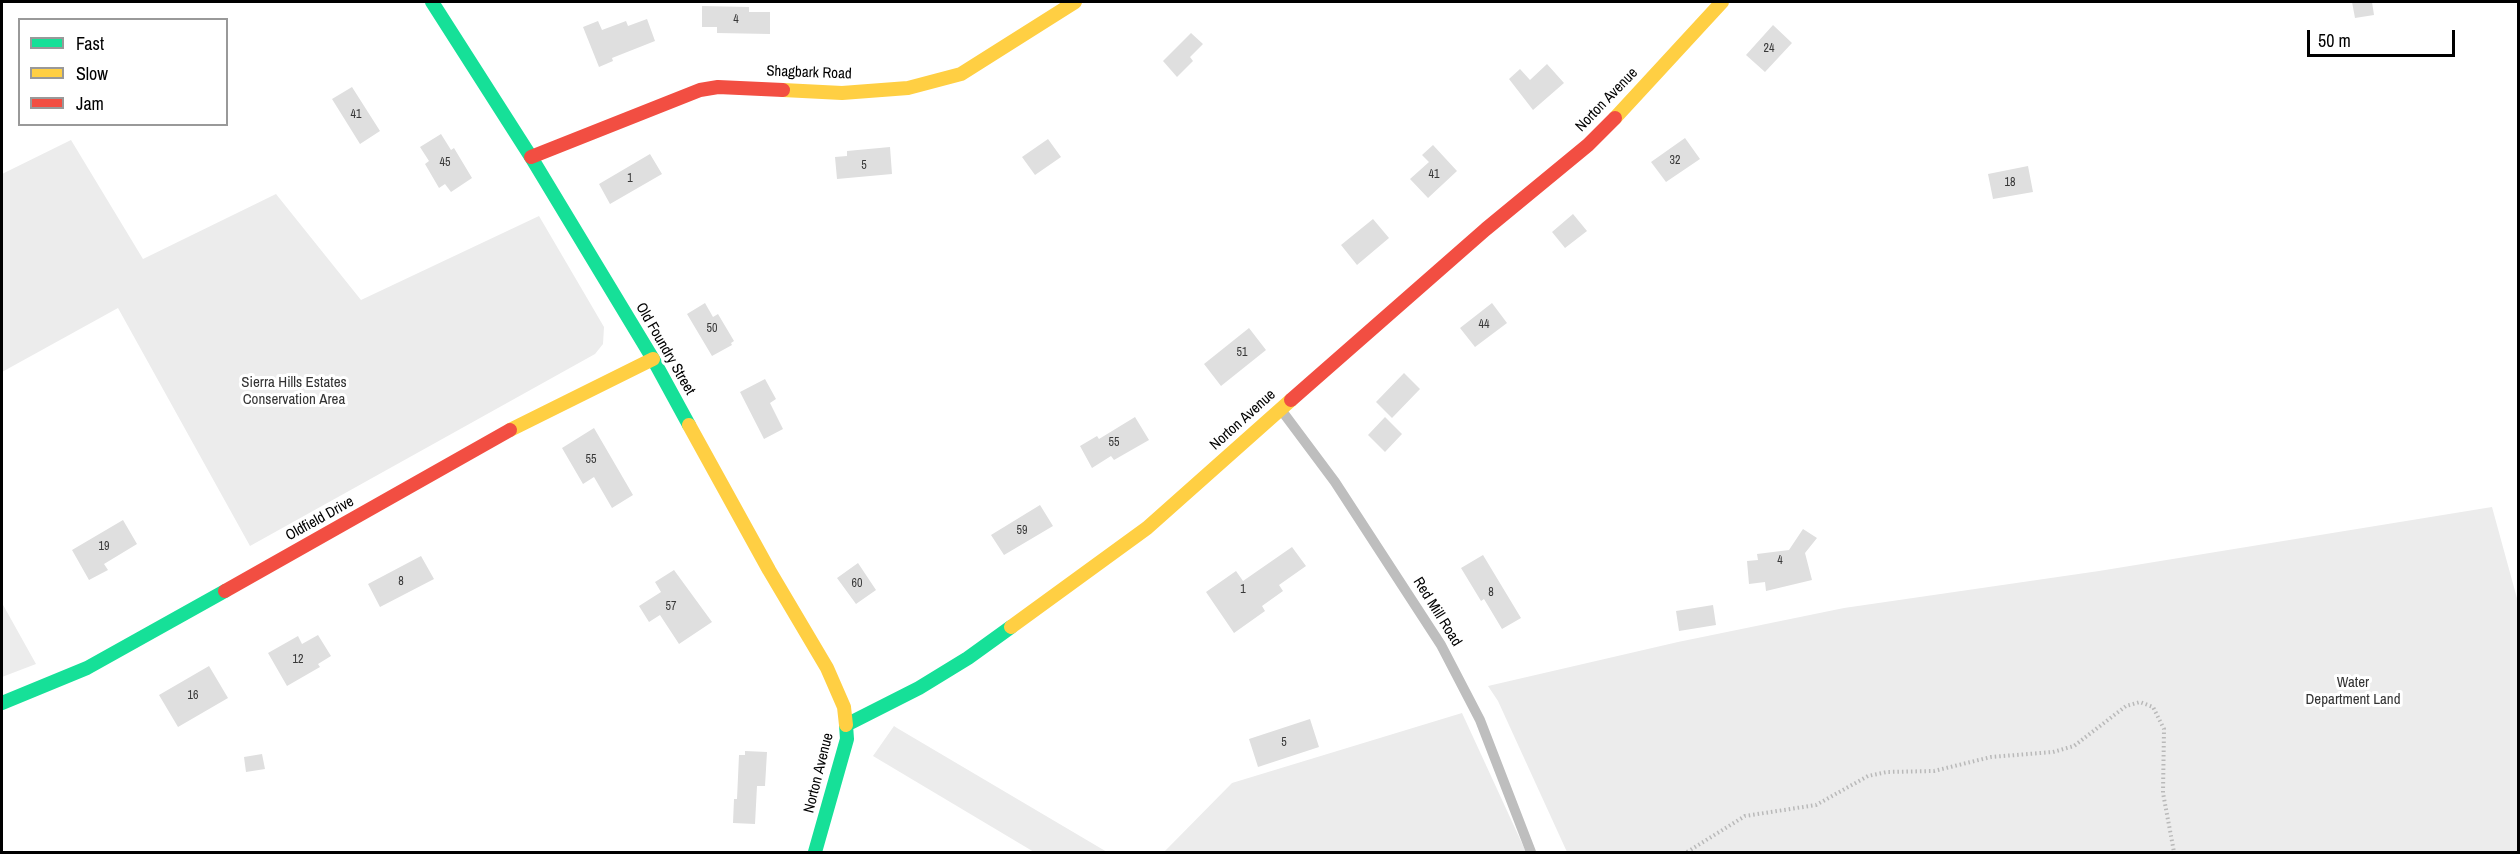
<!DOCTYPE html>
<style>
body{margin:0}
#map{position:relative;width:2520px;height:854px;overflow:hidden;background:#fff;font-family:"Archivo Narrow",sans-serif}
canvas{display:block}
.frame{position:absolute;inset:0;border:3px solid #000;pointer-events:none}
.legend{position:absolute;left:18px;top:18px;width:210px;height:108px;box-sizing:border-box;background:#fff;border:2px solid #999;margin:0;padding:8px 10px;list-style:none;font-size:18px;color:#000}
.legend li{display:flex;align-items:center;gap:12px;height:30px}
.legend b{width:30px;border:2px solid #999}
.scale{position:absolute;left:2307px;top:30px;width:148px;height:27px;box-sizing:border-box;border:3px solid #000;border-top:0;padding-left:8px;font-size:18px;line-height:21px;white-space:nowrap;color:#000;-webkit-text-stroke:4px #fff;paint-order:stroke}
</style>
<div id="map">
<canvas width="2520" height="854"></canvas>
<div class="frame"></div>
<ul class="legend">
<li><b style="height:8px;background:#16e098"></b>Fast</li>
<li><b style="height:8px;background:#ffcf43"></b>Slow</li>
<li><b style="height:8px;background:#f24e42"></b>Jam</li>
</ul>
<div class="scale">50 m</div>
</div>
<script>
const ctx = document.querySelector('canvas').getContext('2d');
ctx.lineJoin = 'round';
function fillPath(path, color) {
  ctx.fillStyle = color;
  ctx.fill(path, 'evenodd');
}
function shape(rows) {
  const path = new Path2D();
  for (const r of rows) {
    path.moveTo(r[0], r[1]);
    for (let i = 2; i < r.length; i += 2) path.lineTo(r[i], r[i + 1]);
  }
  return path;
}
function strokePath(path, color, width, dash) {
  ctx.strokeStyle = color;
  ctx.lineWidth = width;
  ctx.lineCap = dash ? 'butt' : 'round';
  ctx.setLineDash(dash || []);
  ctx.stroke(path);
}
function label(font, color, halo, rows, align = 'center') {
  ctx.font = font + ' "Archivo Narrow",sans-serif';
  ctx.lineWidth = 6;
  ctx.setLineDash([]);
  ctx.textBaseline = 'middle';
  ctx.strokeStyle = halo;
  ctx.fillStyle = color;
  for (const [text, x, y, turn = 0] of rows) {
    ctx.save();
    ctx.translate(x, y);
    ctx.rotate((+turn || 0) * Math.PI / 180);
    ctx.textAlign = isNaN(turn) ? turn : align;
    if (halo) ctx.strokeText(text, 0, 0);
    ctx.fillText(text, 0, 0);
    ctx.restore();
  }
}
fillPath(shape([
 [71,140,143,259,276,194,361,300,539,216,604,327,603,344,595,354,250,546,118,308,2,372,2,174],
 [2492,507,2518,602,2518,852,1567,852,1498,701,1488,686,1678,642,1844,608,2099,571],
 [2,603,36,664,2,677],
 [1462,713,1526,852,1164,852,1232,783],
 [894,726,897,728,1107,852,1034,852,873,756]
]), '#ececec');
fillPath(shape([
 [2352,2,2372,2,2374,15,2355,18],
 [702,6,749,7,749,12,770,12,770,34,717,33,717,27,702,27],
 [647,19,655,41,612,58,613,61,599,67,583,27,598,21,602,30,626,21,628,26],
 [1773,25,1792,43,1765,72,1746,55],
 [1191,33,1203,44,1190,57,1193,61,1177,77,1163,61],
 [1547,64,1564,83,1533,110,1509,79,1520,69,1530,80],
 [352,87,380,131,360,144,332,99],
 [441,134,451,150,454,148,472,178,451,192,445,184,439,188,425,164,429,161,420,147],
 [1685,138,1700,159,1666,182,1651,162],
 [1048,139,1061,157,1035,175,1022,157],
 [1433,145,1457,171,1428,198,1410,179,1429,162,1422,155],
 [890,147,892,174,837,179,835,157,847,156,847,151],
 [650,154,662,174,610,204,599,184],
 [2028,166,2033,192,1993,199,1988,174],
 [1573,214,1587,231,1565,248,1552,232],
 [1373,219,1389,238,1357,265,1341,245],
 [705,303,713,317,718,314,734,341,731,343,732,345,712,356,687,314],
 [1492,303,1507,323,1475,347,1460,328],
 [1249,328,1266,350,1221,386,1204,364],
 [1404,373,1420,389,1392,418,1376,402],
 [765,379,776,399,770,403,783,429,764,439,740,392],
 [1135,417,1149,440,1114,460,1111,456,1092,468,1080,446,1097,436,1099,439],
 [1385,417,1402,434,1385,452,1368,435],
 [594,428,633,495,612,508,594,477,583,484,562,448],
 [1040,505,1053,526,1004,555,991,535],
 [123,520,137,544,104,564,108,570,89,580,72,550],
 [1803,529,1817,538,1805,553,1812,580,1766,591,1765,582,1749,584,1747,561,1758,560,1757,554,1789,550],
 [1292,547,1306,566,1279,585,1283,591,1262,606,1265,611,1234,633,1206,592,1236,571,1243,581],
 [1483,555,1521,618,1502,629,1484,599,1481,601,1461,568],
 [421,556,434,579,380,607,368,584],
 [858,563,876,590,856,604,837,578],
 [674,570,712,622,679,644,660,615,649,622,639,606,661,592,655,582],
 [1713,605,1716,625,1679,631,1676,611],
 [318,635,331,656,318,664,320,667,287,686,268,653,298,636,302,644],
 [209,666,228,698,178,727,159,695],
 [1310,719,1319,747,1258,767,1249,739],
 [745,751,767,752,765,786,757,786,755,824,733,823,734,799,737,799,739,755,745,755],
 [262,754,265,769,246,772,244,757]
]), '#dfdfdf');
strokePath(shape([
 [1687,852,1745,816,1816,805,1868,776,1887,772,1934,771,1991,757,2053,752,2074,746,2126,706,2140,702,2153,707,2164,729,2163,793,2174,852]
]), '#b9b9b9', 4, [1.5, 3]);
strokePath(shape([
 [1282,411,1335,482,1441,645,1480,720,1531,852]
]), '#bebebe', 10);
strokePath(shape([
 [432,2,531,157,653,359,689,425],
 [2,703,87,668,225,591],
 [815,852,847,739,846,725,919,688,968,658,1011,627]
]), '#16e098', 14);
strokePath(shape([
 [783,90,842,93,908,88,961,74,1075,2],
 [1615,118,1722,2],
 [689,425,769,570,827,668,844,707,846,725],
 [510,430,653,359],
 [1011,627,1147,528,1291,400]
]), '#ffcf43', 14);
strokePath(shape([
 [531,157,700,90,718,87,783,90],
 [1291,400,1486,229,1588,145,1615,118],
 [225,591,510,430]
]), '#f24e42', 14);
label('12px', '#383838', null, [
 ["4",736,20],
 ["24",1769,49],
 ["41",356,115],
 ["32",1675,161],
 ["45",445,163],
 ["5",864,166],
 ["41",1434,175],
 ["1",630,179],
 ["18",2010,183],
 ["44",1484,325],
 ["50",712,329],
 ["51",1242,353],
 ["55",1114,443],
 ["55",591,460],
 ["59",1022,531],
 ["19",104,547],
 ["4",1780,561],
 ["8",401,582],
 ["60",857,584],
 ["1",1243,590],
 ["8",1491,593],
 ["57",671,607],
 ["12",298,660],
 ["16",193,696],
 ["5",1284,743]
]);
label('15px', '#000', '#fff', [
 ["Shagbark Road",809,73,2],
 ["Norton Avenue",1607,100,-46],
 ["Old Foundry Street",665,349,60],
 ["Norton Avenue",1243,420,-42],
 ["Oldfield Drive",320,519,-29],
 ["Red Mill Road",1437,612,58],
 ["Norton Avenue",819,773,-76]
]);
label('15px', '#333', '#fff', [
 ["Sierra Hills Estates",294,383],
 ["Conservation Area",294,400],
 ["Water",2353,683],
 ["Department Land",2353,700]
]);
</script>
